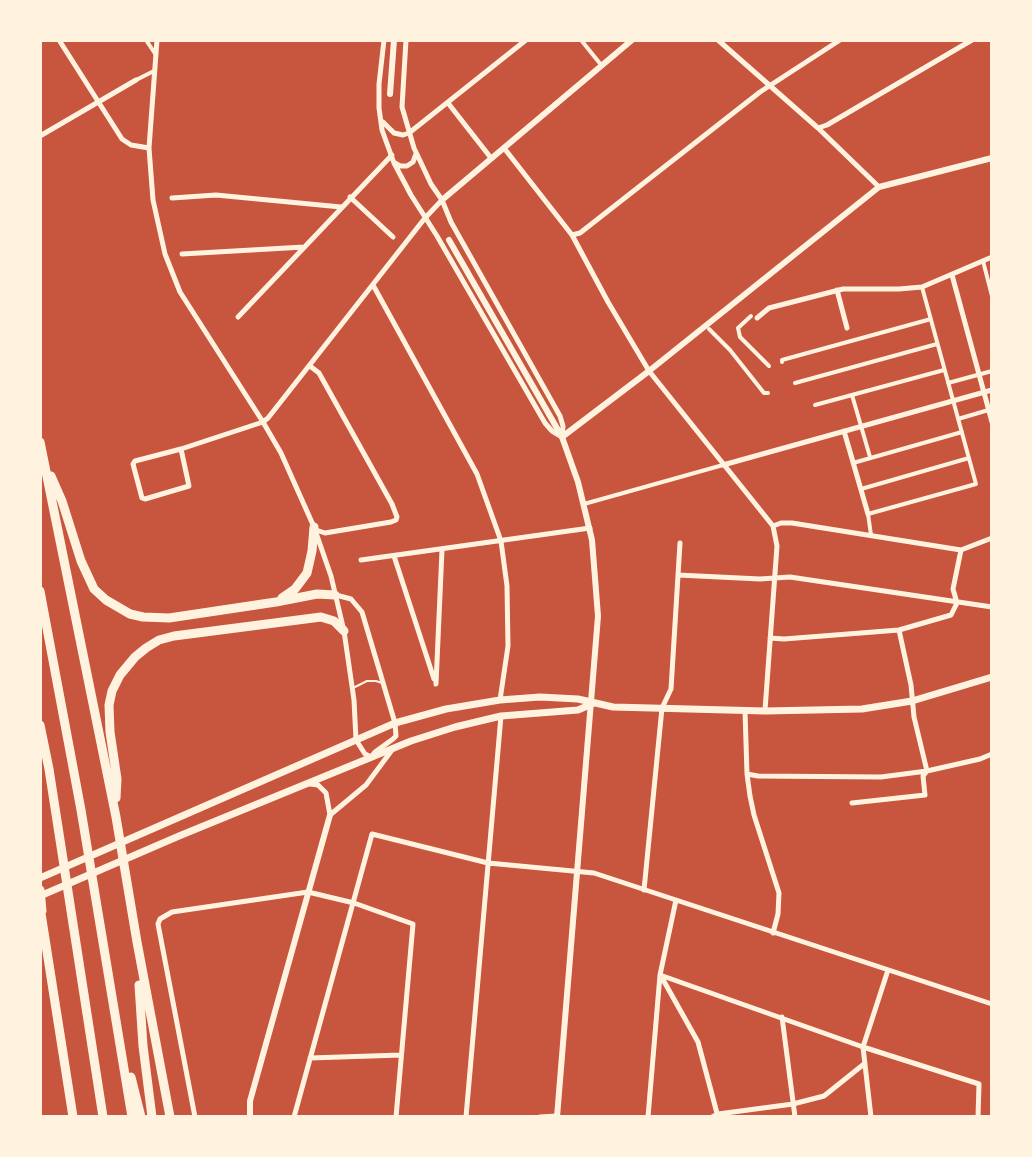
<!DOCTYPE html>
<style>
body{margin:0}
#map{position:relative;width:1032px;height:1157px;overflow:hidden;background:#c8553d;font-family:Helvetica,sans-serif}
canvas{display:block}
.frame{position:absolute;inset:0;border:42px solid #fff3e0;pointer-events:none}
</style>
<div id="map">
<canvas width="1032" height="1157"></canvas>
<div class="frame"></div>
</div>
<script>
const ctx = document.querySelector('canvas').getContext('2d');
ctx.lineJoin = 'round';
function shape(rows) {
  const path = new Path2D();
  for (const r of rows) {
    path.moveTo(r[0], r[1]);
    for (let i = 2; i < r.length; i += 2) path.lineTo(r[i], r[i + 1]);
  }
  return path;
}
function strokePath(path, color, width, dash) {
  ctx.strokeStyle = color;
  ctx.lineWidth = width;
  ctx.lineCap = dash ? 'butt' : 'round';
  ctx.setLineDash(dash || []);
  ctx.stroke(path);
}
strokePath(shape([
 [355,687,367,681,376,681,382,683]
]), '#fff3e0', 2);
strokePath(shape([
 [146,40,156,55],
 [581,40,602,66],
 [136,80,154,71],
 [983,261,992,296],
 [751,316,738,328,740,337,769,366],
 [709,329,730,350,764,393,768,393],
 [782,362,782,360,931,319],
 [795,383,937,344],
 [948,383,992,371],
 [852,395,870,457],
 [815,405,944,370],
 [958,419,992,409],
 [853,463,962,432],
 [861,489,969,458],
 [584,504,723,465],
 [871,535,868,514,976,484,922,287]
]), '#fff3e0', 4);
strokePath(shape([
 [59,40,122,139,131,145,149,148],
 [157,40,149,148,153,200,165,254,180,292,263,422,281,453,314,527,331,576,344,631,354,700,356,740,365,754,371,757,375,752,393,739,396,736,395,723,362,612,351,599,336,595],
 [384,40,379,84,379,108,382,130,394,163,411,195,437,236,545,423,552,431,562,437,563,426,560,416,451,222,442,200,431,184,414,148,402,107,406,40],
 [718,40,818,128,879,187],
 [448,103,491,158],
 [383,122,394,133,403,135,409,133],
 [818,128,827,125,972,40],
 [409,133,526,40],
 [40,136,136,80],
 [504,148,572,235,608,302,649,371,773,526,777,546,765,710],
 [395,163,400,166,407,166,413,162,416,154],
 [350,197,393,237],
 [172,198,216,195,341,207],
 [572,235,580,233,760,92,840,40],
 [182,254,304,247],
 [952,275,992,422],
 [373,285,477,474,501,541,507,586,508,646,500,700],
 [837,290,847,328],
 [238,317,392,155],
 [757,318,769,308,843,289,899,289,922,287,992,257],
 [310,366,319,373,392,504,397,517,396,520,391,522,325,533,316,530],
 [844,431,868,514],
 [181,449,189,486,145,499,142,498,133,464,135,461,181,449,263,422,268,418,425,218,442,200],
 [723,465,992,390],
 [773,526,781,523,792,523,961,550,992,538],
 [394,556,434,679],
 [361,560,590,528],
 [678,575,760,579,790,577,992,607],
 [957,603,953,589,961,550],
 [770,638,784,639,899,630,951,615,957,603],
 [436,684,442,550],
 [745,711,747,774,750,796,754,815,779,893,778,914,773,933],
 [747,774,758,776,881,777,927,771,980,759,992,754],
 [310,784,318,785,326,793,330,815],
 [852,803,925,795,923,776,927,771,914,717,911,685,899,630],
 [330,815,366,785,392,750],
 [644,890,662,708,671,689,680,543],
 [660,975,863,1047,979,1084,978,1117],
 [661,976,698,1042,718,1117],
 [782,1017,795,1117],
 [310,1058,401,1055],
 [195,1117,158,924,160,919,172,912,308,892,354,903,413,924,396,1117],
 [294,1117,372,834,488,863,594,873,992,1004],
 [466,1117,501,716],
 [540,1117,557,1116],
 [648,1117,660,975,676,900],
 [712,1117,718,1114,793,1104,824,1096,864,1064],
 [871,1117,863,1047,888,970]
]), '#fff3e0', 5);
strokePath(shape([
 [390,94,394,40],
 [442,200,632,40],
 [449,240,562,437,578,482,592,540,598,616,557,1117],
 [562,437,649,371,879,187,992,158],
 [250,1117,250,1101,330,815]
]), '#fff3e0', 6);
strokePath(shape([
 [40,878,395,723,446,709,500,700,540,697,578,699,613,707,765,711,862,709,912,701,992,677],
 [40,896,179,836,411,741,455,727,501,716,578,710,592,704]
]), '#fff3e0', 7);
strokePath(shape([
 [40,442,116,817,137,942,170,1117],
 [51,476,62,501,81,561,94,589,106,600,130,614,143,617,169,618,276,602,317,594,335,595],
 [40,591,81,810,132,1117],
 [282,598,295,589,307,573,312,551,314,527],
 [40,725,49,769,103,1117],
 [116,798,117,779,110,732,109,705,112,691,120,675,135,657,146,648,159,640,174,636,321,617,334,621,344,631],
 [40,890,42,911],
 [40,907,73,1117],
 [139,985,143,1046,152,1117],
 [131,1077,141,1117]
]), '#fff3e0', 9);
</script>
